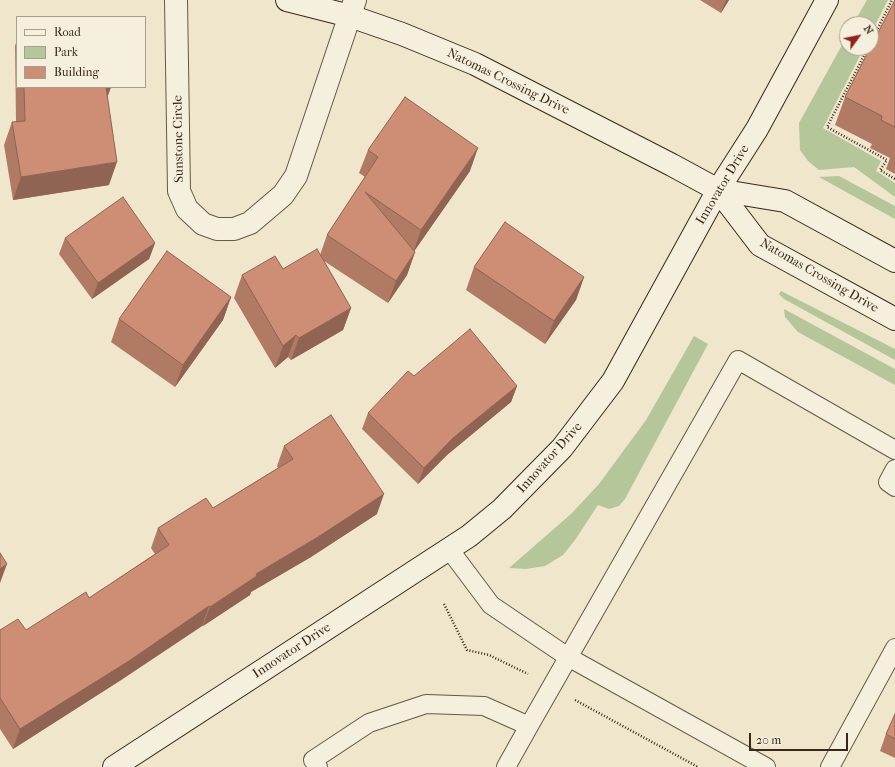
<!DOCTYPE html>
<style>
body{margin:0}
#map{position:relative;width:895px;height:767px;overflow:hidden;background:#efe6cb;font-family:"IM FELL French Canon",serif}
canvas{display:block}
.legend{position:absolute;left:16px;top:16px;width:130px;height:72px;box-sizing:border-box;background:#f5efdd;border:1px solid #a99f8f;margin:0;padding:5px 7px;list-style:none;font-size:12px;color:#38281b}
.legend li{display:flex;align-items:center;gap:8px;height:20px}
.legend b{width:20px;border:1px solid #a99f8f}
.north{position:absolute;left:839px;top:16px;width:40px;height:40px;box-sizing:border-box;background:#f5efdd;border:1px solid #a99f8f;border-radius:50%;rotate:57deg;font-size:11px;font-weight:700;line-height:16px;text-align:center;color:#38281b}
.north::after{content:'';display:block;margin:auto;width:14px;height:18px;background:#8f2418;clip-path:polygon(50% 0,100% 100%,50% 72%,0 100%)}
.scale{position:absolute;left:749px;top:733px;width:99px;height:18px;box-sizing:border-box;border:2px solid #38281b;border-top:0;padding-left:5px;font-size:12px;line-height:14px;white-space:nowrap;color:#38281b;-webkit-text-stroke:3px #f5efdd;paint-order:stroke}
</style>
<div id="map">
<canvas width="895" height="767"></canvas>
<ul class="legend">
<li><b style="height:5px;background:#f5efdd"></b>Road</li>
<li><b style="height:11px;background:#b5c69b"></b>Park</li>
<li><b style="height:11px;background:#cd8e75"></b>Building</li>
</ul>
<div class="north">N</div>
<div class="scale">20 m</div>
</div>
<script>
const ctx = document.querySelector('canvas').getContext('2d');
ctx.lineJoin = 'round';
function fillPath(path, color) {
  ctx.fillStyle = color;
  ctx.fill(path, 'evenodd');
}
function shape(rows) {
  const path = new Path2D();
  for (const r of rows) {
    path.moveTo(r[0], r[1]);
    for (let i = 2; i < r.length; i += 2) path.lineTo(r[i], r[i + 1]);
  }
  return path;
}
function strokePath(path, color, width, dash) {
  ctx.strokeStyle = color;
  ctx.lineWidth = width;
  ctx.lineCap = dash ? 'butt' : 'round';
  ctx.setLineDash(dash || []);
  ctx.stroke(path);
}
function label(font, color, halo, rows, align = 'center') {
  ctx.font = font + ' "IM FELL French Canon",serif';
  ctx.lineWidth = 3;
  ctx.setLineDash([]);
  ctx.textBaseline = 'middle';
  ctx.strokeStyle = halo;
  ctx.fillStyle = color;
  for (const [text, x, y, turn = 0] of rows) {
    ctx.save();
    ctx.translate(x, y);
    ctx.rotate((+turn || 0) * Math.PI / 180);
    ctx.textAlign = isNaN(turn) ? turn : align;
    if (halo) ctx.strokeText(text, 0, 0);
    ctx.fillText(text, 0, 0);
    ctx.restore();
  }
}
fillPath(shape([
 [867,0,888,0,871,33,871,24,853,24],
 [847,36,847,48,864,48,823,128,881,161,876,171,895,183,895,197,854,167,819,170,808,161,800,150,799,123],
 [839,176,895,206,895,219,819,177],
 [781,291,895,349,895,360,784,299,779,294],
 [784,309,895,369,895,385,798,332,785,317],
 [694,336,708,344,625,499,619,506,609,509,598,505,575,540,563,555,545,566,526,569,509,568,571,514,599,484,646,420]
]), '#b5c69b');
const lane = shape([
 [895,469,888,482,895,487],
 [449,549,491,605,568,657,766,767],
 [318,767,313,760,369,723,426,704,484,706,529,726,738,360,895,450],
 [506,767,529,726],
 [830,767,895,648]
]);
const street = shape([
 [176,0,179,191,187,209,203,224,217,229,234,229,250,223,283,195,296,176,355,0]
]);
const secondary = shape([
 [287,0,350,16,402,34,475,64,672,165,718,190,785,201,895,261],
 [718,190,760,245,895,319],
 [114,767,469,536,502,509,562,448,613,381,718,190,757,129,827,0]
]);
strokePath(lane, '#665847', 20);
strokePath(street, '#665847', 24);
strokePath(secondary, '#38281b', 24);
strokePath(shape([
 [871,42,892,0],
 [868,48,827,127,887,160,880,170,895,179],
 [444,604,467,650,489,655,528,674],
 [575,700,698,767]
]), '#38281b', 2.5, [1, 2]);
strokePath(lane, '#f5efdd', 18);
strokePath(street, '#f5efdd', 22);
strokePath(secondary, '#f5efdd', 22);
fillPath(shape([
 [700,0,729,0,721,13],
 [895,0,895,174,886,169,890,158,870,148,872,144,835,125,845,97],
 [17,39,17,87,111,87,107,98,109,185,13,200,4,145,12,122,16,122,15,46],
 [368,150,470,171,414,251,415,252,407,275,388,303,324,261,351,308,343,330,291,360,288,357,275,368,234,298,242,275,283,269,320,255,327,235,365,177,359,173],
 [65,238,155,243,149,259,92,299,59,254],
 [474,267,584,277,576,300,545,344,466,290],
 [231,297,223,320,175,387,111,342,119,319],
 [414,376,517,386,511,402,447,455,418,484,362,429,368,413],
 [284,446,377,514,311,557,251,592,250,595,203,626,202,626,121,680,13,749,0,729,0,630,26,630,89,598,155,554,151,548,158,528,213,508,278,468,277,466],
 [895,714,895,758,880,751,886,734]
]), '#b07a65');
fillPath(shape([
 [726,0,729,0,721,13],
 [105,87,111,87,103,109],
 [478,148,470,171,413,253,421,230],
 [117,162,109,185,13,200,21,177],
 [155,243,149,259,92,299,98,283],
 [415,252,407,275,388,303,396,281],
 [584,277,576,300,545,344,554,321],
 [231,297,223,320,175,387,183,365],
 [351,308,343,330,291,360,299,338],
 [296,335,288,357,275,368,283,346],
 [517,386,511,402,447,455,418,484,424,468,453,438],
 [384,494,377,514,311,557,251,592,250,595,203,626,210,607,256,574],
 [7,564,0,583,0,569],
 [209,606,202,626,121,680,13,749,20,729]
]), '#906352');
const building = shape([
 [895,0,895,127,881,120,882,116,845,97,870,48,871,48,871,46,895,0],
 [24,87,106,87,117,162,21,177,12,122,25,121,24,87],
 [405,97,478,148,421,230,365,192,415,252,396,281,327,235,378,157,368,150,405,97],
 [123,197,155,243,98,283,65,238,123,197],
 [505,222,584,277,554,321,474,267,505,222],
 [317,249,351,308,299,338,296,335,283,346,242,275,275,256,283,269,317,249],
 [167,251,231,297,183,365,119,319,167,251],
 [470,329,517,386,453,438,424,468,368,413,408,371,414,376,470,329],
 [331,415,384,494,318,537,256,574,257,576,210,607,209,606,129,661,20,729,0,698,0,630,18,619,26,630,86,592,89,598,169,545,158,528,206,498,213,508,293,459,284,446,331,415],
 [0,553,7,564,0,569,0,553],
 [895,714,895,739,886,734,895,714]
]);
fillPath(building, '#cd8e75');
strokePath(building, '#906352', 1);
label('13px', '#38281b', '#f5efdd', [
 ["Natomas Crossing Drive",508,82,26],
 ["Sunstone Circle",179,139,-91],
 ["Innovator Drive",723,185,-59],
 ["Natomas Crossing Drive",819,276,30],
 ["Innovator Drive",550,458,-48],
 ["Innovator Drive",292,651,-33]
]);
</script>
